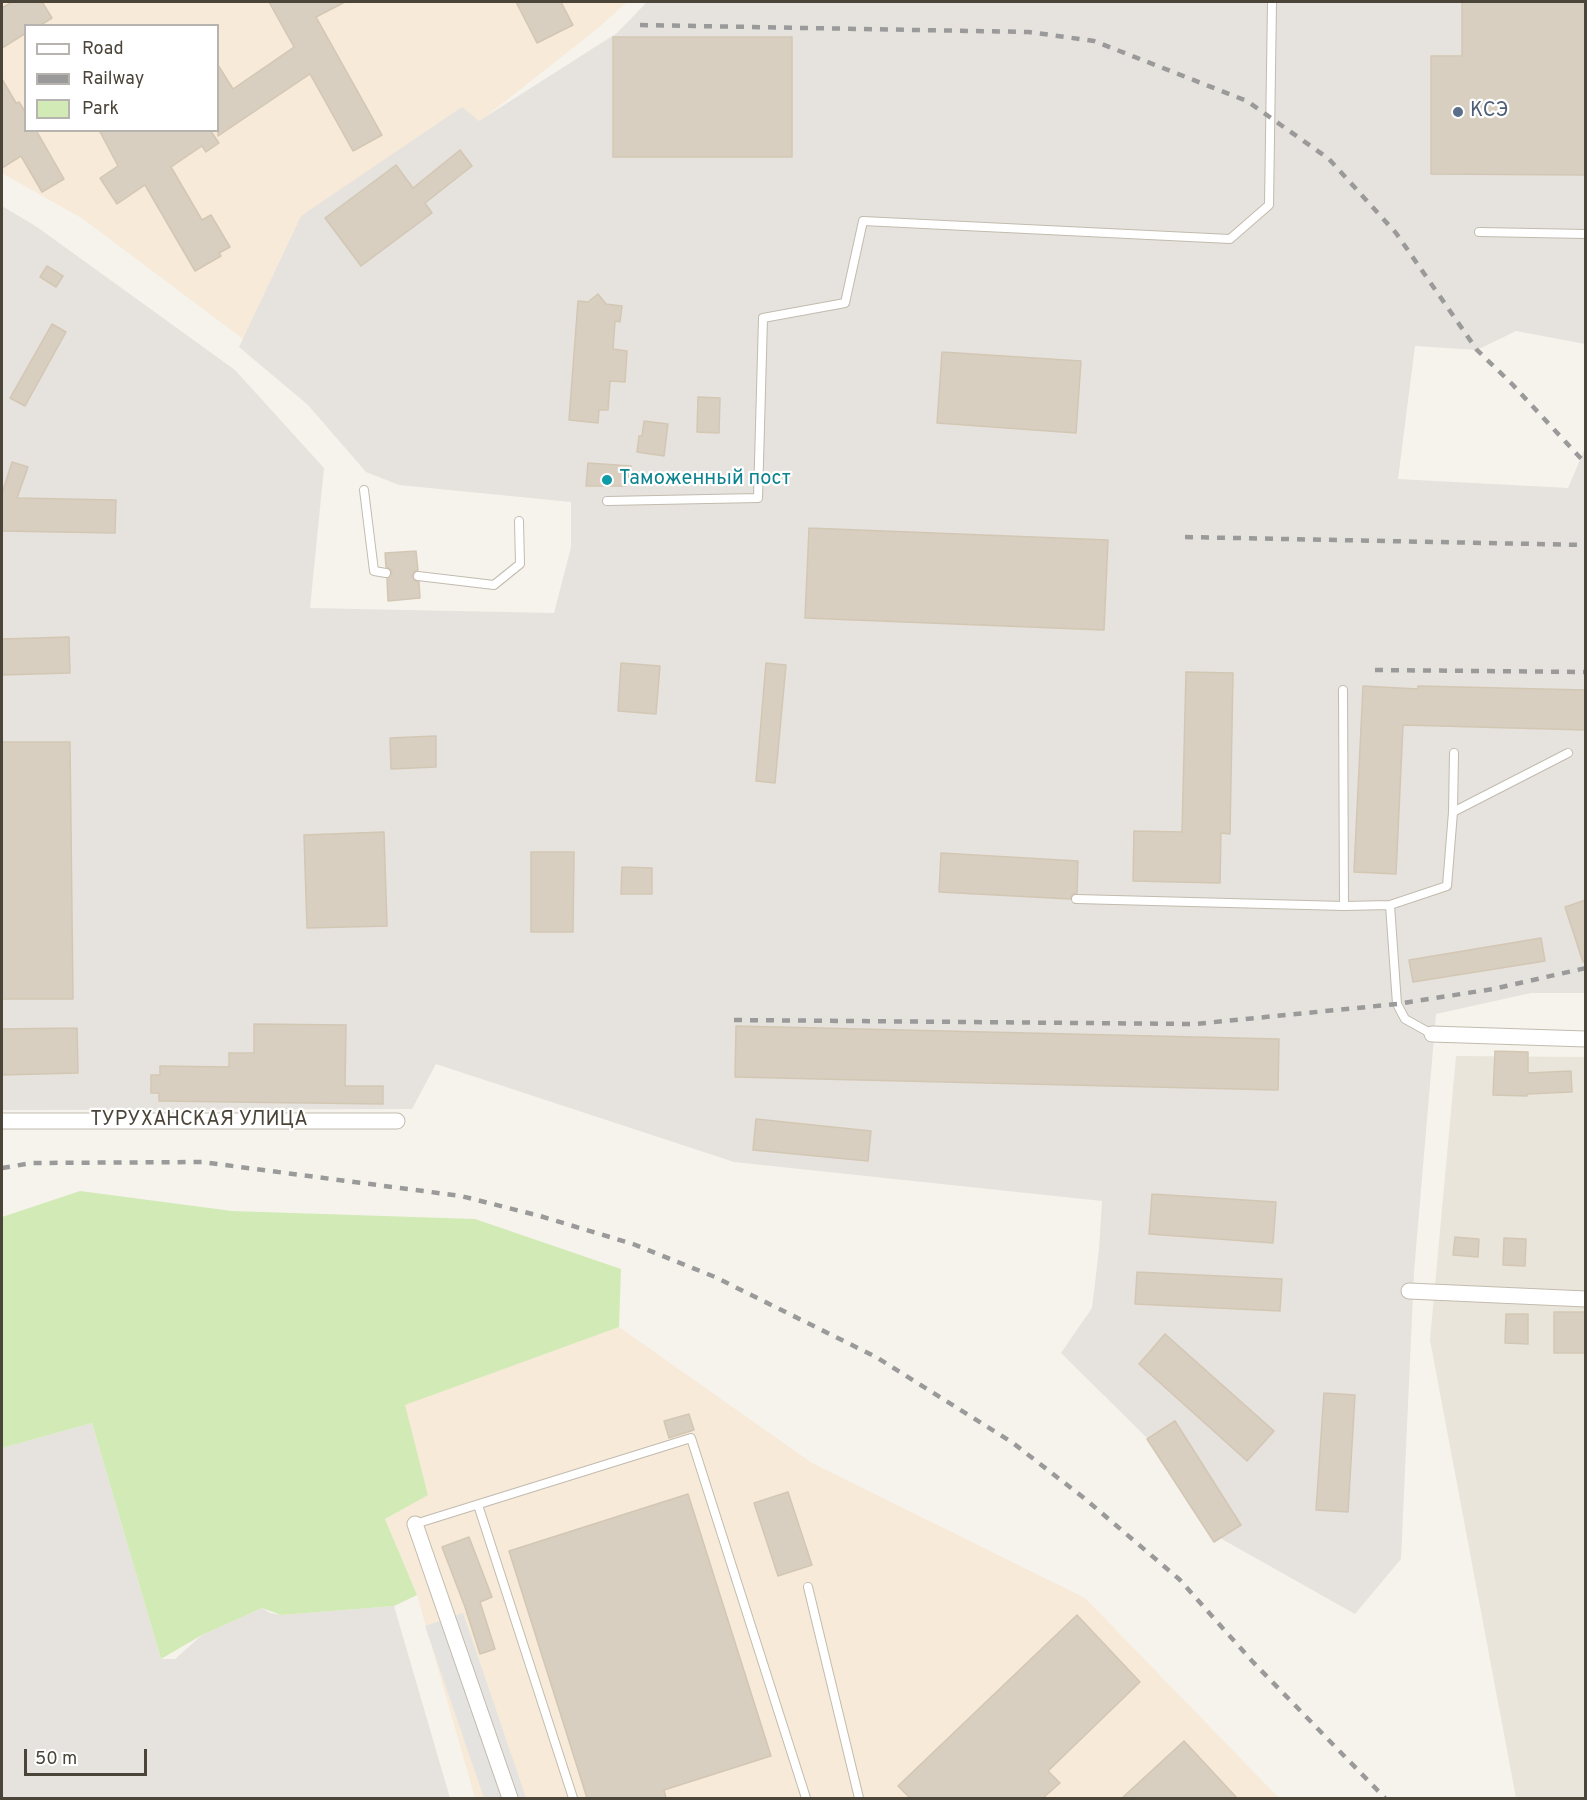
<!DOCTYPE html>
<meta charset="utf-8">
<style>
body{margin:0}
#map{position:relative;width:1587px;height:1800px;overflow:hidden;background:#f6f3ec;font-family:Overpass,sans-serif}
canvas{display:block}
.frame{position:absolute;inset:0;border:3px solid #4b4439;pointer-events:none}
.legend{position:absolute;left:24px;top:24px;width:195px;height:108px;box-sizing:border-box;background:#fff;border:2px solid #b7b4b0;margin:0;padding:8px 10px;list-style:none;font-size:18px;color:#4b4439}
.legend li{display:flex;align-items:center;gap:12px;height:30px}
.legend b{width:30px;border:2px solid #b7b4b0}
.scale{position:absolute;left:24px;top:1749px;width:123px;height:27px;box-sizing:border-box;border:3px solid #4b4439;border-top:0;padding-left:8px;font-size:18px;line-height:21px;white-space:nowrap;color:#4b4439;-webkit-text-stroke:4px #fff;paint-order:stroke}
</style>
<div id="map">
<canvas width="1587" height="1800"></canvas>
<div class="frame"></div>
<ul class="legend">
<li><b style="height:8px;background:#fff"></b>Road</li>
<li><b style="height:8px;background:#9a9a9a"></b>Railway</li>
<li><b style="height:16px;background:#d2eab5"></b>Park</li>
</ul>
<div class="scale">50 m</div>
</div>
<script>
const ctx = document.querySelector('canvas').getContext('2d');
ctx.lineJoin = 'round';
function fillPath(path, color) {
  ctx.fillStyle = color;
  ctx.fill(path, 'evenodd');
}
function shape(rows) {
  const path = new Path2D();
  for (const r of rows) {
    path.moveTo(r[0], r[1]);
    for (let i = 2; i < r.length; i += 2) path.lineTo(r[i], r[i + 1]);
  }
  return path;
}
function strokePath(path, color, width, dash) {
  ctx.strokeStyle = color;
  ctx.lineWidth = width;
  ctx.lineCap = dash ? 'butt' : 'round';
  ctx.setLineDash(dash || []);
  ctx.stroke(path);
}
function label(font, color, halo, rows, align = 'center') {
  ctx.font = font + ' Overpass,sans-serif';
  ctx.lineWidth = 4.5;
  ctx.setLineDash([]);
  ctx.textBaseline = 'middle';
  ctx.strokeStyle = halo;
  ctx.fillStyle = color;
  for (const [text, x, y, turn = 0] of rows) {
    ctx.save();
    ctx.translate(x, y);
    ctx.rotate((+turn || 0) * Math.PI / 180);
    ctx.textAlign = isNaN(turn) ? turn : align;
    if (halo) ctx.strokeText(text, 0, 0);
    ctx.fillText(text, 0, 0);
    ctx.restore();
  }
}
fillPath(shape([
 [1456,1056,1585,1057,1585,1798,1516,1798,1430,1340]
]), '#eae5da');
fillPath(shape([
 [2,2,627,2,597,29,479,122,301,216,243,339,83,219,2,173],
 [26,26,218,26,218,130,26,130],
 [619,1327,812,1463,1085,1598,1279,1798,475,1798,417,1595,385,1519,428,1494,404,1405]
]), '#f7ead8');
fillPath(shape([
 [798,2,1585,2,1585,344,1516,331,1477,350,1415,346,1398,479,1568,488,1585,448,1585,993,1531,993,1436,1014,1414,1272,1401,1559,1355,1614,1220,1538,1147,1438,1061,1353,1092,1308,1099,1249,1102,1201,734,1162,436,1064,412,1109,2,1110,2,206,37,227,235,370,324,468,310,608,554,613,571,547,571,502,399,485,366,472,308,405,239,347,301,216,462,107,479,121,617,33,646,3],
 [92,1423,161,1659,175,1659,202,1635,262,1608,270,1613,281,1615,394,1606,450,1798,2,1798,2,1448]
]), '#e6e2dd');
fillPath(shape([
 [80,1191,232,1211,475,1219,621,1269,619,1327,405,1405,428,1495,385,1519,417,1595,394,1606,281,1615,262,1608,202,1635,161,1659,92,1423,2,1448,2,1217]
]), '#d2eab5');
fillPath(shape([
 [463,1613,526,1798,484,1798,425,1626]
]), '#e5e3e0');
const building = shape([
 [12,2,42,2,52,18,39,26,26,26,26,33,2,48,2,8,12,2],
 [269,2,345,2,316,17,382,135,353,151,310,74,218,136,218,65,233,89,294,47,269,2],
 [516,2,561,2,573,25,537,43,516,2],
 [1462,2,1586,2,1586,175,1431,174,1431,56,1462,56,1462,2],
 [613,37,792,37,792,157,613,157,613,37],
 [2,79,16,103,19,102,26,113,26,130,36,130,64,179,42,192,21,156,2,168,2,79],
 [99,130,210,130,219,143,206,152,202,146,171,167,202,220,211,215,230,247,219,253,221,256,195,271,145,185,117,204,100,178,118,166,99,130],
 [460,150,472,166,425,203,432,213,361,266,325,218,396,165,413,188,460,150],
 [47,266,63,276,56,287,40,277,47,266],
 [598,294,606,304,622,306,620,322,615,321,613,349,627,351,625,382,610,381,608,410,599,410,598,423,569,420,578,301,588,302,598,294],
 [52,324,66,332,25,406,10,398,52,324],
 [942,352,1081,361,1076,433,937,423,942,352],
 [698,397,720,398,719,433,697,432,698,397],
 [644,421,668,424,664,456,637,452,639,436,642,436,644,421],
 [12,462,28,467,17,498,116,500,115,533,2,531,2,494,12,462],
 [588,463,631,466,626,486,586,486,588,463],
 [809,528,1108,540,1104,630,805,618,809,528],
 [416,551,418,570,414,572,412,576,414,580,419,582,420,598,388,601,387,579,392,573,390,569,386,567,385,553,416,551],
 [69,637,70,673,2,675,2,639,69,637],
 [621,663,660,666,656,714,618,711,621,663],
 [766,663,786,665,775,783,756,781,766,663],
 [1186,672,1233,673,1230,834,1221,833,1220,883,1133,881,1134,831,1182,832,1186,672],
 [1363,686,1418,689,1418,686,1586,690,1586,730,1403,725,1396,874,1354,872,1363,686],
 [436,736,436,767,391,769,390,738,436,736],
 [2,742,70,742,73,999,2,999,2,742],
 [384,832,387,926,307,928,304,835,384,832],
 [531,852,574,852,573,932,531,932,531,852],
 [941,853,1078,861,1077,893,1073,894,1070,899,939,892,941,853],
 [622,867,652,868,652,894,621,894,622,867],
 [1586,900,1586,961,1583,962,1565,907,1586,900],
 [1541,938,1545,961,1413,982,1409,960,1541,938],
 [254,1024,346,1025,345,1086,383,1086,383,1104,159,1101,159,1093,151,1093,151,1075,160,1075,160,1066,229,1067,229,1053,254,1053,254,1024],
 [736,1026,1279,1039,1278,1090,735,1077,736,1026],
 [77,1028,78,1073,2,1075,2,1029,77,1028],
 [1495,1051,1528,1052,1528,1073,1571,1071,1572,1092,1527,1094,1527,1096,1493,1095,1495,1051],
 [756,1119,871,1131,868,1161,753,1150,756,1119],
 [1152,1194,1276,1202,1273,1243,1149,1234,1152,1194],
 [1455,1237,1479,1239,1478,1257,1453,1255,1455,1237],
 [1504,1238,1526,1239,1525,1266,1503,1265,1504,1238],
 [1137,1272,1282,1279,1280,1311,1135,1304,1137,1272],
 [1554,1312,1586,1312,1586,1353,1554,1353,1554,1312],
 [1506,1314,1528,1314,1528,1344,1505,1343,1506,1314],
 [1165,1334,1274,1431,1247,1461,1139,1364,1165,1334],
 [1324,1393,1355,1395,1348,1512,1316,1510,1324,1393],
 [689,1414,694,1430,669,1438,664,1421,689,1414],
 [1175,1421,1241,1525,1214,1542,1147,1439,1175,1421],
 [788,1492,812,1565,778,1576,754,1503,788,1492],
 [688,1494,771,1756,664,1790,666,1798,587,1798,509,1551,688,1494],
 [469,1537,492,1597,480,1602,495,1649,480,1654,465,1607,442,1547,469,1537],
 [1077,1615,1140,1682,1048,1771,1060,1783,1043,1798,910,1798,898,1786,1077,1615],
 [1184,1741,1237,1798,1122,1798,1184,1741]
]);
fillPath(building, '#d8cfc1');
strokePath(building, '#d3c7b4', 1.5);
const service = shape([
 [1479,232,1586,234],
 [364,490,374,571,386,573],
 [607,501,758,498,763,318,845,303,863,221,1230,239,1269,205,1272,2],
 [418,576,494,585,520,564,519,521],
 [1343,690,1344,906],
 [1453,812,1568,753],
 [1076,899,1344,906,1390,905,1397,1004,1405,1019,1432,1034],
 [1390,905,1447,886,1453,812,1454,753],
 [478,1505,573,1798],
 [415,1524,691,1438,806,1798],
 [808,1587,859,1798]
]);
const minor = shape([
 [1432,1034,1586,1039],
 [2,1121,397,1121],
 [1409,1291,1586,1299],
 [415,1524,510,1798]
]);
strokePath(service, '#c2bbae', 10);
strokePath(minor, '#c2bbae', 17);
strokePath(service, '#fff', 8);
strokePath(minor, '#fff', 15);
strokePath(shape([
 [640,25,1029,32,1094,41,1247,101,1329,159,1396,233,1477,350,1512,384,1586,464],
 [1185,537,1586,545],
 [1375,670,1586,672],
 [734,1020,1195,1024,1397,1004,1493,989,1586,968],
 [2,1168,32,1163,202,1162,461,1196,540,1216,633,1244,715,1277,876,1357,1013,1443,1084,1498,1179,1579,1252,1661,1385,1798]
]), '#9a9a9a', 4.5, [8, 8]);
for (const [x, y, r, color] of [
 [1458,112,6,"#5c6f8a"],
 [607,480,6,"#0f9aa8"]
]) {
  const dot = new Path2D();
  dot.arc(x, y, r, 0, 2 * Math.PI);
  ctx.fillStyle = color;
  ctx.fill(dot);
  strokePath(dot, '#fff', 2);
}
label('20px', '#4e5e75', '#fff', [
 ["КСЭ",1470,112]
], 'left');
label('20px', '#0d838f', '#fff', [
 ["Таможенный пост",619,480]
], 'left');
label('20px', '#4b4439', '#fff', [
 ["ТУРУХАНСКАЯ УЛИЦА",199,1121]
]);
</script>
